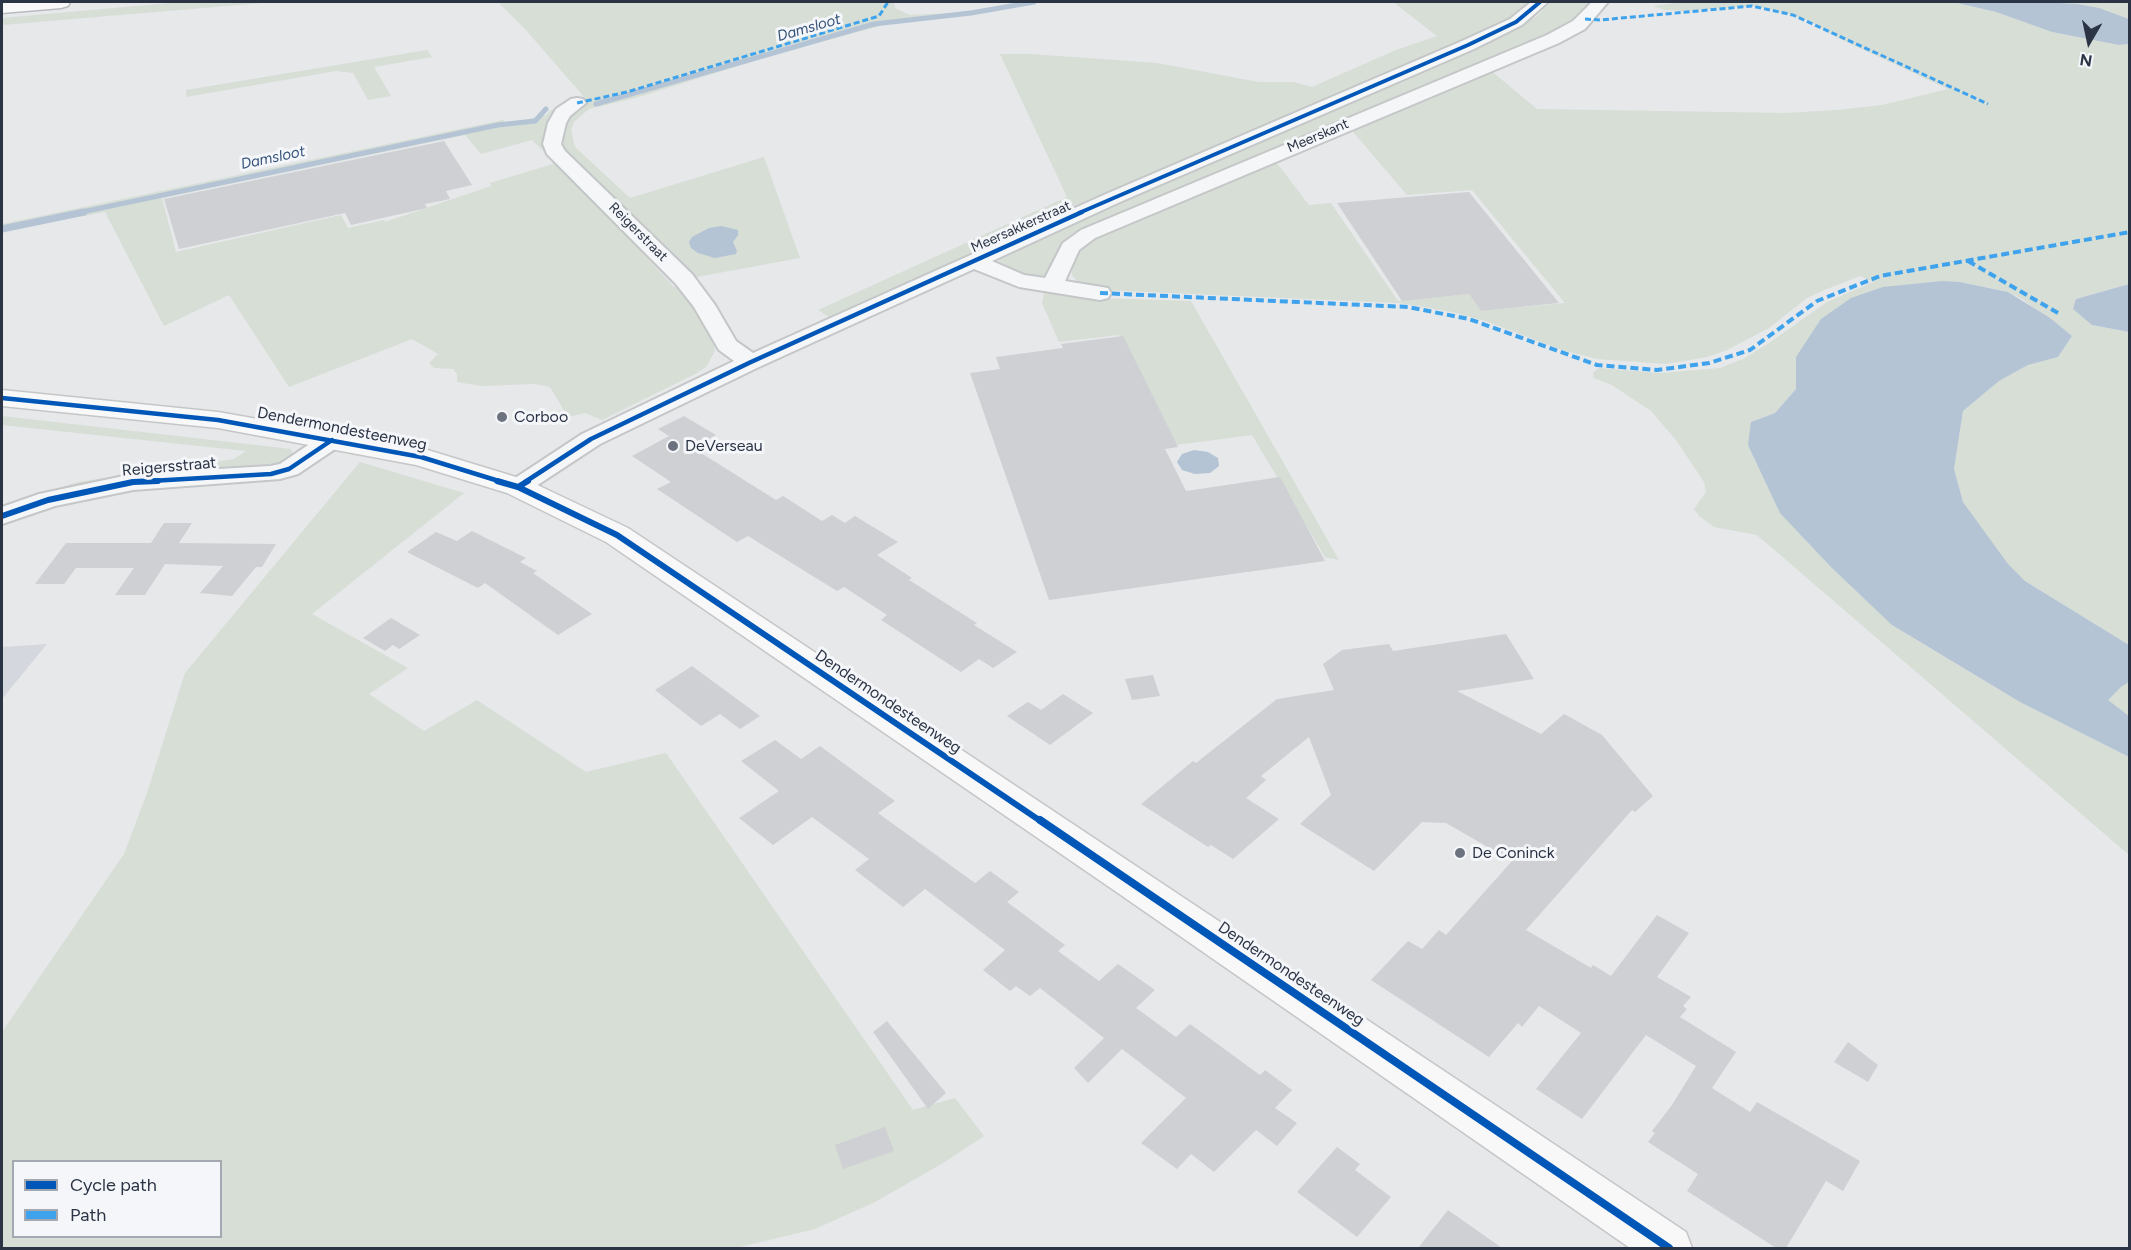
<!DOCTYPE html>
<style>
body{margin:0}
#map{position:relative;width:2131px;height:1250px;overflow:hidden;background:#e6e8ea;font-family:Figtree,sans-serif}
canvas{display:block}
.frame{position:absolute;inset:0;border:3px solid #2b3445;pointer-events:none}
.legend{position:absolute;left:12px;top:1160px;width:210px;height:78px;box-sizing:border-box;background:#f4f6f9;border:2px solid #a4a8b1;margin:0;padding:8px 10px;list-style:none;font-size:18px;color:#2b3445}
.legend li{display:flex;align-items:center;gap:12px;height:30px}
.legend b{width:30px;border:2px solid #a4a8b1}
.north{position:absolute;left:2059px;top:12px;width:60px;height:60px;-webkit-text-stroke:4px #f4f6f9;paint-order:stroke;rotate:189deg;font-size:16px;font-weight:700;line-height:24px;text-align:center;color:#2b3445}
.north::after{content:'';display:block;margin:auto;width:21px;height:27px;background:#2b3445;clip-path:polygon(50% 0,100% 100%,50% 72%,0 100%)}
</style>
<div id="map">
<canvas width="2131" height="1250"></canvas>
<div class="frame"></div>
<ul class="legend">
<li><b style="height:8px;background:#0057b8"></b>Cycle path</li>
<li><b style="height:8px;background:#3ea3ec"></b>Path</li>
</ul>
<div class="north">N</div>
</div>
<script>
const ctx = document.querySelector('canvas').getContext('2d');
ctx.lineJoin = 'round';
function fillPath(path, color) {
  ctx.fillStyle = color;
  ctx.fill(path, 'evenodd');
}
function shape(rows) {
  const path = new Path2D();
  for (const r of rows) {
    path.moveTo(r[0], r[1]);
    for (let i = 2; i < r.length; i += 2) path.lineTo(r[i], r[i + 1]);
  }
  return path;
}
function strokePath(path, color, width, dash) {
  ctx.strokeStyle = color;
  ctx.lineWidth = width;
  ctx.lineCap = dash ? 'butt' : 'round';
  ctx.setLineDash(dash || []);
  ctx.stroke(path);
}
function label(font, color, halo, rows, align = 'center') {
  ctx.font = font + ' Figtree,sans-serif';
  ctx.lineWidth = 6;
  ctx.setLineDash([]);
  ctx.textBaseline = 'middle';
  ctx.strokeStyle = halo;
  ctx.fillStyle = color;
  for (const [text, x, y, turn = 0] of rows) {
    ctx.save();
    ctx.translate(x, y);
    ctx.rotate((+turn || 0) * Math.PI / 180);
    ctx.textAlign = isNaN(turn) ? turn : align;
    if (halo) ctx.strokeText(text, 0, 0);
    ctx.fillText(text, 0, 0);
    ctx.restore();
  }
}
fillPath(shape([
 [47,644,2,699,2,647]
]), '#d4d7dd');
fillPath(shape([
 [181,2,274,2,2,25,2,18],
 [498,2,894,2,895,8,910,15,953,13,1025,2,1042,2,982,13,888,24,785,51,639,97,589,109,574,122,571,130,575,147,630,198,764,157,800,258,691,278,600,207,673,286,681,290,711,332,715,351,706,367,697,373,602,420,585,413,568,417,550,387,535,384,481,386,457,382,457,374,453,369,434,368,429,363,438,354,412,339,289,387,229,295,164,326,105,212,2,231,2,224,503,120,506,124,546,115,551,110,585,98,525,29],
 [465,135,481,154,532,140,556,163,490,183,491,186,385,222,384,220,348,228,341,215,176,252,162,198],
 [1393,2,1528,2,1509,18,1491,28,1080,204,829,317,818,310,1067,197,1000,54,1031,54,1157,63,1259,82,1293,82,1312,87,1396,50,1437,36],
 [1551,2,1595,2,1589,10,1570,27,1091,229,1044,276,1029,278,1001,266,999,261,1001,257,1189,171,1484,44,1537,16],
 [1683,2,1953,2,1996,12,2052,32,2119,45,2129,44,2129,284,2076,299,2092,325,2129,332,2129,645,2025,581,2007,564,1963,502,1954,469,1963,411,1999,381,2028,365,2058,357,2072,336,2022,299,2008,292,1960,282,1796,356,1796,389,1775,413,1751,422,1892,625,2020,702,2129,757,2129,855,1757,535,1714,527,1699,516,1694,509,1706,492,1704,482,1676,440,1651,411,1612,385,1594,378,1593,373,1599,368,1661,373,1720,368,1743,359,1769,343,1827,302,1873,282,1860,276,1827,289,1807,298,1769,328,1727,350,1707,357,1666,364,1597,359,1562,350,1485,321,1452,312,1399,303,1101,290,1079,284,1072,275,1071,260,1085,241,1273,158,1309,205,1331,203,1398,301,1469,294,1481,311,1565,303,1472,190,1407,195,1354,133,1353,128,1489,69,1537,109,1785,113,1837,110,1882,105,1948,89,1838,38,1810,21,1782,12,1753,6,1682,11,1665,10,1653,6],
 [2044,2,2129,2,2129,19,2077,4],
 [427,50,432,57,374,67,391,96,368,100,353,73,336,71,186,97,186,90],
 [1044,293,1097,298,1191,301,1339,560,1325,557,1252,435,1176,445,1119,335,1059,342,1042,303],
 [2,416,291,449,294,456,289,462,277,465,46,496,2,510,2,505,78,482,234,459,246,451,2,425],
 [360,462,464,493,312,614,408,668,369,694,424,731,477,700,586,772,666,753,913,1110,955,1098,984,1136,943,1163,875,1202,815,1229,736,1248,2,1248,2,1032,124,854,147,793,185,673],
 [14,1162,220,1162,220,1236,14,1236],
 [2129,682,2129,716,2107,700,2121,687]
]), '#d6ded6');
fillPath(shape([
 [1953,2,2044,2,2077,4,2099,8,2129,19,2129,44,2119,45,2052,32,1996,12],
 [721,226,738,230,738,235,733,242,737,251,736,254,715,258,698,253,691,248,689,242,692,237,709,228],
 [1942,281,1960,282,2008,292,2050,318,2072,336,2058,357,2028,365,1999,381,1963,411,1954,469,1963,502,2008,564,2025,581,2129,645,2129,682,2121,687,2108,700,2129,716,2129,757,2020,702,1892,625,1832,568,1780,513,1748,445,1751,422,1775,413,1796,389,1796,357,1821,319,1851,298,1883,287],
 [2129,284,2129,332,2092,325,2073,309,2076,299],
 [1194,450,1208,452,1218,458,1219,466,1210,473,1195,474,1182,470,1177,462,1182,454]
]), '#b4c4d5');
strokePath(shape([
 [596,104,874,24,971,13,1034,2],
 [77,213,498,125,535,121,546,109]
]), '#b4c4d5', 5);
strokePath(shape([
 [2,229,84,212]
]), '#b4c4d5', 7);
fillPath(shape([
 [444,141,472,185,446,191,450,199,425,204,427,208,351,225,345,213,179,249,164,199],
 [1469,192,1559,303,1481,311,1469,294,1402,301,1337,203],
 [1123,336,1178,447,1165,449,1186,491,1280,477,1325,561,1049,600,970,373,1000,369,996,357,1063,348,1061,344],
 [684,416,716,435,693,448,776,500,783,496,822,521,832,515,845,523,855,516,898,542,877,555,912,578,909,580,977,623,974,625,1017,652,993,668,979,659,961,672,881,620,887,615,844,587,837,591,748,536,737,542,657,489,671,482,632,456,669,436,658,429],
 [164,523,192,523,179,543,276,544,262,567,256,567,232,596,200,593,223,566,165,564,145,595,115,595,134,568,76,568,64,584,35,584,66,543,151,543],
 [472,531,526,558,520,562,537,571,533,573,592,614,558,635,485,583,478,588,407,552,436,532,457,541],
 [391,618,420,635,399,649,393,645,385,651,363,638],
 [1506,634,1534,679,1457,691,1541,734,1564,714,1602,735,1653,796,1635,812,1632,810,1526,930,1591,968,1593,965,1611,976,1657,915,1689,933,1657,977,1691,997,1683,1006,1687,1009,1680,1017,1736,1052,1712,1088,1750,1112,1757,1102,1860,1161,1843,1191,1826,1181,1786,1248,1776,1248,1687,1191,1698,1174,1648,1142,1655,1133,1652,1131,1672,1105,1696,1066,1646,1035,1582,1119,1536,1089,1581,1033,1539,1006,1522,1027,1518,1023,1489,1057,1371,980,1408,941,1422,949,1439,930,1446,935,1512,861,1446,823,1422,822,1374,871,1300,824,1331,795,1309,737,1261,776,1266,780,1246,798,1279,819,1233,859,1211,845,1208,847,1141,804,1193,761,1196,763,1277,699,1334,690,1323,664,1342,650,1389,644,1393,651],
 [692,666,760,716,740,729,720,714,701,726,655,690],
 [1153,675,1160,696,1132,700,1125,679],
 [1063,694,1093,713,1050,745,1007,716,1028,702,1041,710],
 [775,740,801,759,820,746,895,801,878,813,975,883,990,871,1019,892,1007,902,1065,945,1058,951,1099,981,1118,964,1155,990,1136,1008,1176,1037,1190,1024,1260,1075,1265,1070,1292,1090,1275,1108,1297,1123,1277,1146,1256,1130,1214,1172,1191,1154,1177,1169,1141,1143,1186,1098,1122,1049,1088,1083,1074,1068,1104,1038,1040,988,1030,996,1016,986,1010,991,983,970,1005,950,925,889,903,907,855,870,869,859,812,817,773,845,739,818,779,791,741,761],
 [887,1021,946,1093,928,1109,873,1032],
 [1848,1042,1878,1065,1868,1082,1834,1062],
 [885,1127,894,1151,843,1169,835,1145],
 [1337,1147,1360,1164,1355,1170,1391,1197,1357,1237,1297,1192],
 [1448,1210,1502,1248,1418,1248]
]), '#ced0d3');
const minor = shape([
 [1531,2,1548,2,1522,25,1474,49,1120,202,992,261,1024,275,1045,278,1063,243,1081,230,1547,35,1573,21,1592,2,1608,2,1585,29,1559,43,1095,238,1079,250,1065,281,1108,288,1111,293,1108,298,1100,300,1019,287,974,269,759,367,600,444,527,492,518,495,509,492,505,487,509,482,582,434,734,361,719,350,694,307,676,284,547,154,543,144,548,123,556,109,571,99,577,98,583,99,586,103,570,116,566,123,561,144,565,151,692,274,715,305,736,341,753,353,1106,194,1462,41,1510,19,1531,2],
 [332,433,341,435,344,440,341,445,298,474,280,479,133,490,55,506,2,524,2,507,39,494,133,474,270,466,280,464,323,435,332,433]
]);
const secondary = shape([
 [2,390,218,412,421,448,529,481,628,528,1686,1232,1692,1248,1630,1248,1118,893,606,542,507,493,416,465,218,428,2,406,2,390]
]);
const motorway = shape([
 [2,2,70,2,68,6,61,8,2,13,2,2]
]);
strokePath(minor, '#c4c6c8', 4);
strokePath(secondary, '#c4c6c8', 3);
strokePath(motorway, '#b8bbbf', 3);
fillPath(minor, '#f5f6f7');
fillPath(secondary, '#f8f8f8');
fillPath(motorway, '#f8f8f8');
strokePath(shape([
 [1585,19,1600,20,1752,6,1793,15,1988,104],
 [577,103,627,92,879,16,888,2]
]), '#3ea3ec', 3, [6, 3]);
strokePath(shape([
 [1968,261,2058,313],
 [1100,293,1408,307,1469,319,1597,365,1657,370,1709,363,1750,350,1817,301,1880,276,2130,232]
]), '#3ea3ec', 4, [8, 4]);
strokePath(shape([
 [1079,213,1468,45,1516,22,1540,2]
]), '#0057b8', 4);
strokePath(shape([
 [2,398,218,420,421,457,502,482],
 [133,482,271,474,289,469,332,440],
 [525,482,591,439,751,362,1082,212]
]), '#0057b8', 4.5);
strokePath(shape([
 [497,481,518,487,617,535,1042,822],
 [518,487,528,481],
 [2,516,48,500,133,482,158,481]
]), '#0057b8', 6);
strokePath(shape([
 [1040,820,1669,1248]
]), '#0057b8', 8);
for (const [x, y, r, color] of [
 [502,417,6,"#6c737f"],
 [673,446,6,"#6c737f"],
 [1460,853,6,"#6c737f"]
]) {
  const dot = new Path2D();
  dot.arc(x, y, r, 0, 2 * Math.PI);
  ctx.fillStyle = color;
  ctx.fill(dot);
  strokePath(dot, '#f4f6f9', 2);
}
label('14px', '#2b3445', '#f4f6f9', [
 ["Meerskant",1318,136,-23],
 ["Meersakkerstraat",1021,227,-24],
 ["Reigerstraat",638,232,45]
]);
label('italic 15px', '#34527a', '#f4f6f9', [
 ["Damsloot",809,28,-16],
 ["Damsloot",273,158,-12]
]);
label('16px', '#2b3445', '#f4f6f9', [
 ["Corboo",514,417],
 ["DeVerseau",685,446],
 ["De Coninck",1472,853]
], 'left');
label('16px', '#2b3445', '#f4f6f9', [
 ["Dendermondesteenweg",342,429,11],
 ["Reigersstraat",169,467,-5],
 ["Dendermondesteenweg",888,702,34],
 ["Dendermondesteenweg",1291,974,34]
]);
</script>
